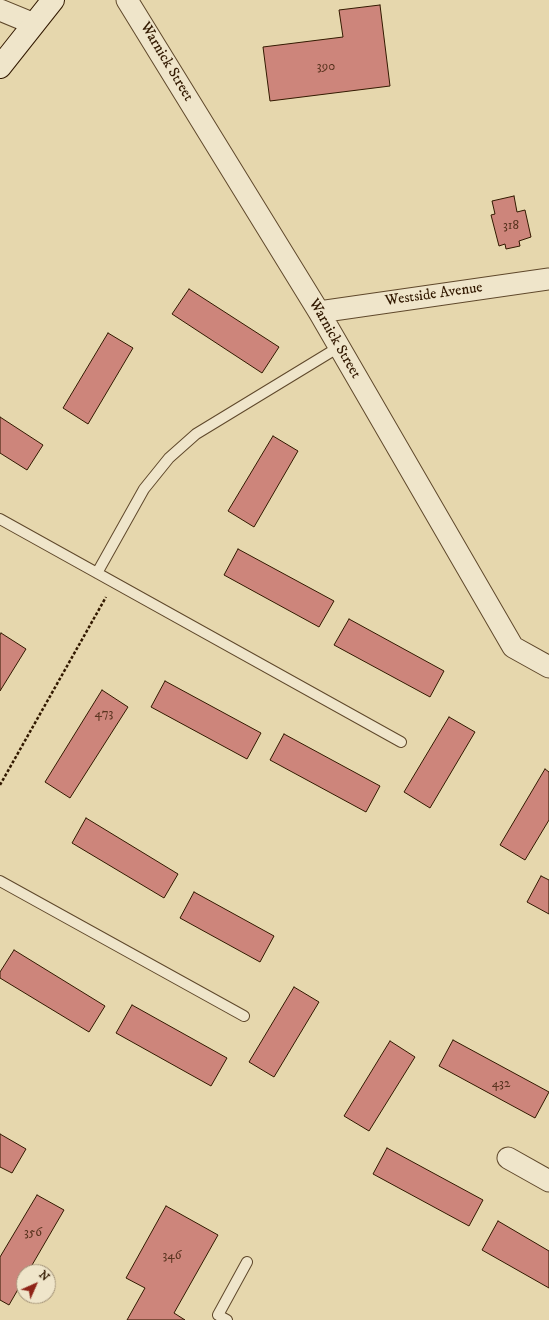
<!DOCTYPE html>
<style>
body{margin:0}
#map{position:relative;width:549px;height:1320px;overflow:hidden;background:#e6d7ad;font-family:"IM FELL DW Pica",serif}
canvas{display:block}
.north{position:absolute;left:16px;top:1264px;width:40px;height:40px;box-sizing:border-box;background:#efe5ca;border:1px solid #a39379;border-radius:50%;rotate:45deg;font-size:11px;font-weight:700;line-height:16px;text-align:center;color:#321900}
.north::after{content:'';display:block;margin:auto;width:14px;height:18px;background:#8f2418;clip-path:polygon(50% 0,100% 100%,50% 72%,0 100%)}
</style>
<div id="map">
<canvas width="549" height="1320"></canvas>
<div class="north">N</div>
</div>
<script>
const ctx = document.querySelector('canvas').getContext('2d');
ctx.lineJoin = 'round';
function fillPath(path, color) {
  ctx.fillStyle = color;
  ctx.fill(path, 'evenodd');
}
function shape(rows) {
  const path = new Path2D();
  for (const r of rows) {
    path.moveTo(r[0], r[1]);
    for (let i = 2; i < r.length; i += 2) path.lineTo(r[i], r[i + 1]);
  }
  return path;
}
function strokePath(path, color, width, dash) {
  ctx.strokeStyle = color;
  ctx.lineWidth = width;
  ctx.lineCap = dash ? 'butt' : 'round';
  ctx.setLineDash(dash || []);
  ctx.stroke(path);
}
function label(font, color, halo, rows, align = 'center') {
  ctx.font = font + ' "IM FELL DW Pica",serif';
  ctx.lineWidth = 3;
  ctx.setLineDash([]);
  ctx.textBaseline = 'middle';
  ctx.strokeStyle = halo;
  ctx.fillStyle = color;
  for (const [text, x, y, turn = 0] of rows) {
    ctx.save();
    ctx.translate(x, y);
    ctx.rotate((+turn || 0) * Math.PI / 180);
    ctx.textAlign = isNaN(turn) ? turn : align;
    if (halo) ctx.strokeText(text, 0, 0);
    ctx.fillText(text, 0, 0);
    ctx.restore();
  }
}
const building = shape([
 [380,5,390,86,270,101,263,47,343,37,339,10,380,5],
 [514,196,517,212,525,210,531,237,519,241,520,246,506,249,505,244,499,246,491,215,495,214,492,201,514,196],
 [189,289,279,347,262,373,172,314,189,289],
 [108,333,133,348,88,424,63,408,108,333],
 [0,417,43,445,27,470,0,453,0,417],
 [273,436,298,451,254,527,228,511,273,436],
 [238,549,334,601,319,627,224,575,238,549],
 [349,619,444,671,430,697,334,645,349,619],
 [1,633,26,649,0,691,0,635,1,633],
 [165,681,261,733,247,759,151,707,165,681],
 [102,690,128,707,70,798,45,782,102,690],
 [449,717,475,732,430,808,404,792,449,717],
 [284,734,380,786,366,812,270,760,284,734],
 [545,769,549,772,549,820,525,860,500,845,545,769],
 [86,818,178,874,164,898,72,843,86,818],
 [541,876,549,880,549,914,527,902,541,876],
 [194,892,274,936,260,962,180,918,194,892],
 [14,950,105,1006,89,1032,0,978,0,972,14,950],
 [294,987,319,1002,274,1077,249,1062,294,987],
 [132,1005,227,1058,211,1086,116,1033,132,1005],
 [453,1040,549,1092,535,1118,439,1066,453,1040],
 [390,1041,415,1057,369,1131,344,1116,390,1041],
 [0,1134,26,1149,12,1173,0,1167,0,1134],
 [387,1148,483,1200,469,1226,373,1174,387,1148],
 [37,1195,64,1210,28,1272,24,1272,24,1279,9,1305,0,1300,0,1257,37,1195],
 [166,1206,218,1235,174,1313,185,1320,127,1320,145,1288,126,1278,166,1206],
 [498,1221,549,1251,549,1288,482,1250,498,1221]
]);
fillPath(building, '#cd857b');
strokePath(building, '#321900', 1);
const lane = shape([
 [0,519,401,742],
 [97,573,144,489,169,458,196,434,339,347],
 [0,881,244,1016],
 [227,1320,218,1315,247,1262]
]);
const street = shape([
 [127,0,319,312,513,647,549,667],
 [0,10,34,24],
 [319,312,549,279],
 [508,1158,549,1181]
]);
const secondary = shape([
 [0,67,53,0]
]);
strokePath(lane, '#5f482b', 12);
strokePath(street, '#5f482b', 23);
strokePath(secondary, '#321900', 24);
strokePath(shape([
 [0,785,106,597]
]), '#321900', 2.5, [3, 2]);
strokePath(lane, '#efe5ca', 10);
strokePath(street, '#efe5ca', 21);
strokePath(secondary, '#efe5ca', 22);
label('13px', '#59341f', null, [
 ["390",326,67],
 ["318",511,226],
 ["473",104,714],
 ["432",501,1084],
 ["356",33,1233],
 ["346",172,1256]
]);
label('15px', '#321900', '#efe5ca', [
 ["Warnick Street",166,62,59],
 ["Westside Avenue",434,295,-8],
 ["Warnick Street",334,339,60]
]);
</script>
